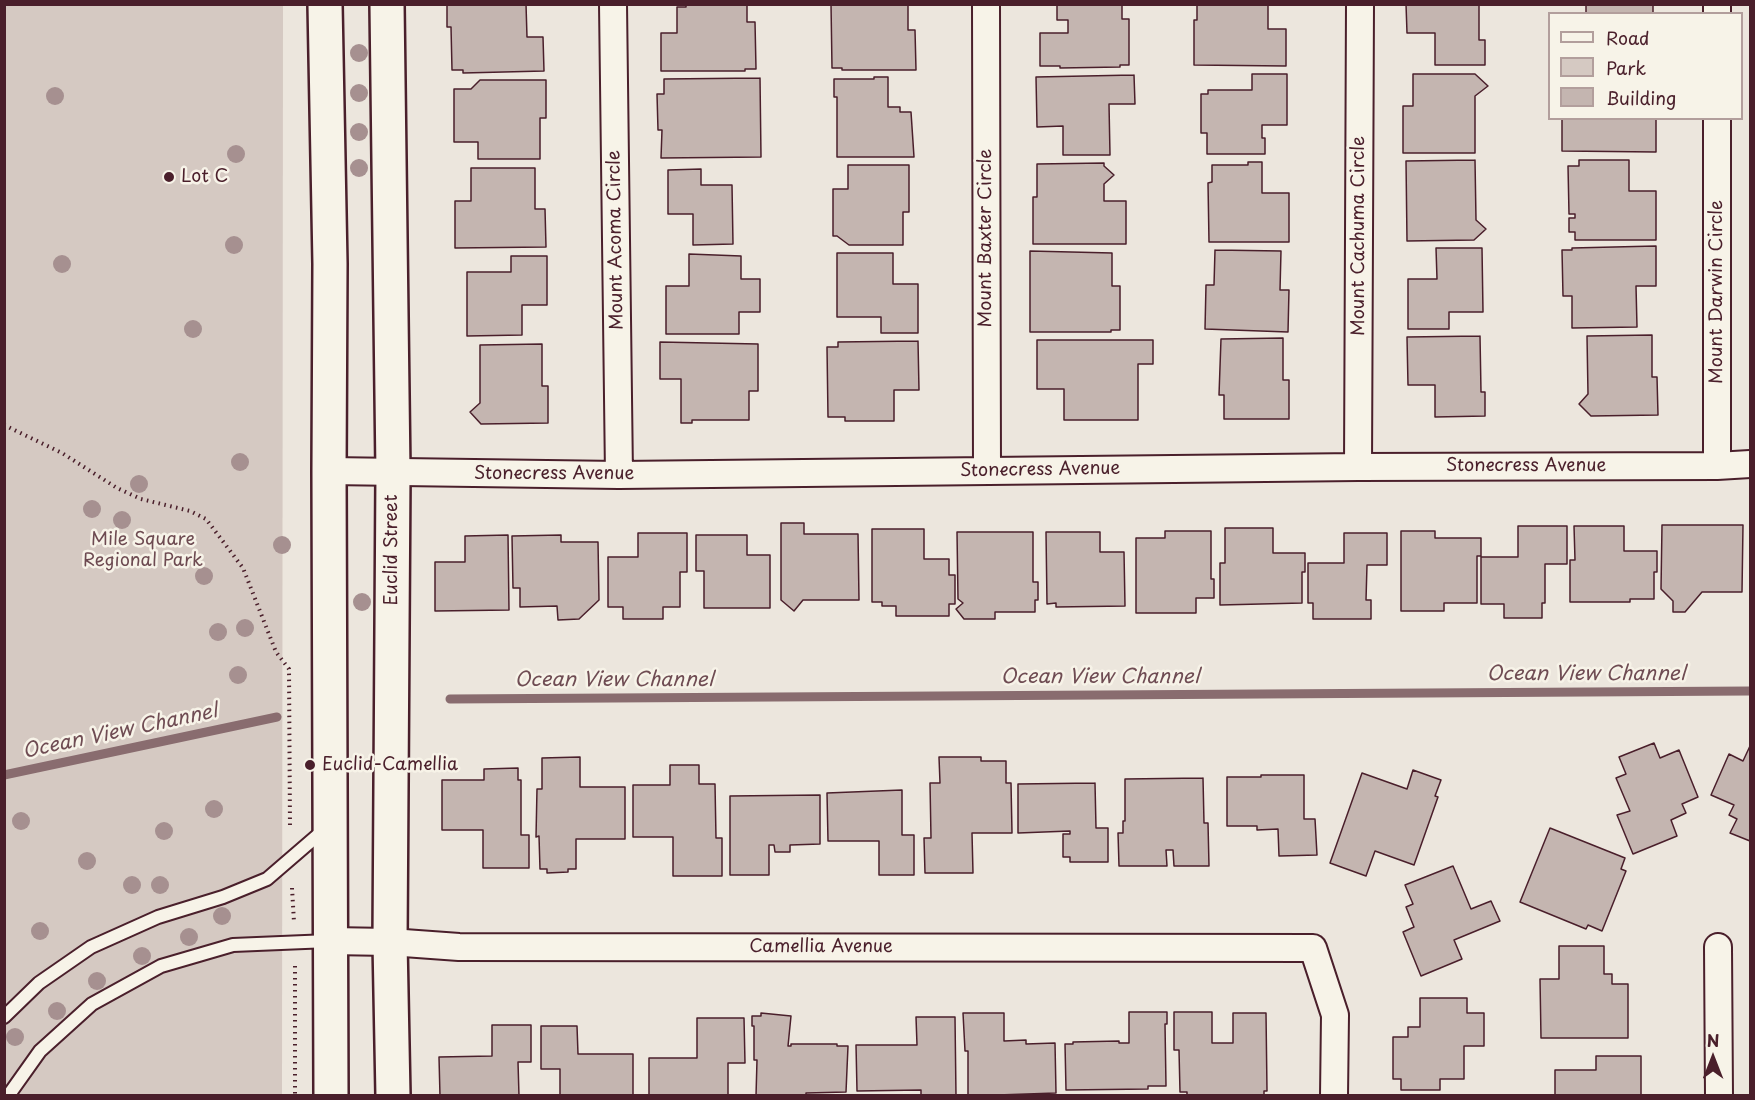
<!DOCTYPE html>
<style>
body{margin:0}
#map{position:relative;width:1755px;height:1100px;overflow:hidden;background:#ece6dd;font-family:"Playpen Sans",sans-serif}
canvas{display:block}
.frame{position:absolute;inset:0;border:6px solid #4a1f2b;pointer-events:none}
.legend{position:absolute;left:1548px;top:12px;width:195px;height:108px;box-sizing:border-box;background:#f7f3e8;border:2px solid #b29e9c;margin:0;padding:8px 10px;list-style:none;font-size:18px;color:#4a1f2b}
.legend li{display:flex;align-items:center;gap:12px;height:30px}
.legend b{width:30px;border:2px solid #b29e9c}
.north{position:absolute;left:1683px;top:1028px;width:60px;height:60px;-webkit-text-stroke:4px #f7f3e8;paint-order:stroke;rotate:0deg;font-size:16px;font-weight:700;line-height:24px;text-align:center;color:#4a1f2b}
.north::after{content:'';display:block;margin:auto;width:21px;height:27px;background:#4a1f2b;clip-path:polygon(50% 0,100% 100%,50% 72%,0 100%)}
</style>
<div id="map">
<canvas width="1755" height="1100"></canvas>
<div class="frame"></div>
<ul class="legend">
<li><b style="height:8px;background:#f7f3e8"></b>Road</li>
<li><b style="height:16px;background:#d5c9c2"></b>Park</li>
<li><b style="height:16px;background:#c4b5b0"></b>Building</li>
</ul>
<div class="north">N</div>
</div>
<script>
const ctx = document.querySelector('canvas').getContext('2d');
ctx.lineJoin = 'round';
function fillPath(path, color) {
  ctx.fillStyle = color;
  ctx.fill(path, 'evenodd');
}
function shape(rows) {
  const path = new Path2D();
  for (const r of rows) {
    path.moveTo(r[0], r[1]);
    for (let i = 2; i < r.length; i += 2) path.lineTo(r[i], r[i + 1]);
  }
  return path;
}
function strokePath(path, color, width, dash) {
  ctx.strokeStyle = color;
  ctx.lineWidth = width;
  ctx.lineCap = dash ? 'butt' : 'round';
  ctx.setLineDash(dash || []);
  ctx.stroke(path);
}
function label(font, color, halo, rows, align = 'center') {
  ctx.font = font + ' "Playpen Sans",sans-serif';
  ctx.lineWidth = 5;
  ctx.setLineDash([]);
  ctx.textBaseline = 'middle';
  ctx.strokeStyle = halo;
  ctx.fillStyle = color;
  for (const [text, x, y, turn = 0] of rows) {
    ctx.save();
    ctx.translate(x, y);
    ctx.rotate((+turn || 0) * Math.PI / 180);
    ctx.textAlign = isNaN(turn) ? turn : align;
    if (halo) ctx.strokeText(text, 0, 0);
    ctx.fillText(text, 0, 0);
    ctx.restore();
  }
}
fillPath(shape([
 [5,5,283,5,282,1095,5,1096]
]), '#d5c9c2');
strokePath(shape([
 [450,699,1750,691],
 [4,775,277,717]
]), '#896c6f', 9);
const building = shape([
 [447,4,526,4,527,37,543,37,544,71,463,73,463,70,452,70,451,27,447,27,447,4],
 [686,4,747,4,747,22,755,22,756,69,745,69,745,71,661,71,661,33,677,33,677,7,686,7,686,4],
 [831,4,908,4,908,30,915,30,916,70,842,70,842,68,832,68,831,4],
 [1057,4,1122,4,1122,19,1129,19,1129,65,1120,65,1120,67,1060,68,1060,66,1040,66,1040,33,1068,33,1068,20,1057,20,1057,4],
 [1197,4,1268,4,1268,29,1286,29,1286,66,1194,65,1194,20,1197,20,1197,4],
 [1406,4,1479,4,1479,40,1485,40,1485,65,1435,65,1435,33,1407,33,1406,4],
 [1586,4,1653,4,1653,14,1586,14,1586,4],
 [1252,74,1287,74,1287,125,1262,125,1262,138,1265,138,1265,154,1207,154,1207,133,1201,133,1201,94,1208,94,1208,90,1252,90,1252,74],
 [1413,74,1475,74,1488,86,1475,96,1475,153,1403,153,1403,106,1413,106,1413,74],
 [1134,75,1135,104,1109,104,1110,155,1063,155,1063,126,1037,127,1036,77,1134,75],
 [874,77,888,77,888,107,900,107,900,112,911,112,914,157,837,157,837,97,834,97,834,79,874,79,874,77],
 [760,78,761,157,661,158,662,130,658,130,657,94,664,94,664,79,760,78],
 [480,80,546,80,546,118,540,118,540,159,478,159,478,142,454,142,454,89,471,89,480,80],
 [1562,118,1656,118,1656,152,1562,151,1562,118],
 [1475,160,1476,220,1486,229,1474,240,1407,241,1406,161,1475,160],
 [1579,160,1629,160,1629,191,1656,191,1656,240,1575,240,1575,232,1569,232,1569,218,1575,218,1575,214,1569,214,1568,166,1579,166,1579,160],
 [1248,162,1262,162,1262,193,1289,193,1289,242,1209,242,1208,183,1212,182,1212,165,1248,165,1248,162],
 [1104,163,1104,166,1114,175,1104,184,1104,201,1126,201,1126,244,1033,244,1033,197,1037,197,1037,164,1104,163],
 [848,165,909,165,909,212,903,212,903,245,849,245,837,236,833,236,833,189,848,189,848,165],
 [471,168,535,168,535,209,545,209,546,247,455,248,455,201,471,201,471,168],
 [701,169,701,185,732,185,733,244,693,245,693,214,668,214,668,170,701,169],
 [1656,246,1656,286,1636,286,1637,327,1572,328,1572,296,1563,296,1562,250,1572,250,1572,248,1656,246],
 [1436,248,1482,248,1483,312,1449,312,1449,329,1408,329,1408,279,1437,279,1436,248],
 [1215,250,1281,251,1280,290,1289,290,1288,332,1205,329,1206,285,1214,285,1215,250],
 [1030,251,1112,253,1112,286,1120,286,1120,330,1111,330,1111,332,1030,332,1030,251],
 [837,253,893,253,893,284,918,284,918,333,881,333,881,317,837,317,837,253],
 [689,254,741,256,741,279,760,279,760,312,739,312,739,334,666,334,666,286,689,286,689,254],
 [511,256,547,256,547,305,522,305,522,335,467,336,467,272,511,272,511,256],
 [1652,335,1652,377,1657,377,1658,415,1591,416,1579,404,1588,394,1587,336,1652,335],
 [1480,336,1481,392,1485,392,1485,416,1435,417,1435,385,1408,385,1407,337,1480,336],
 [1283,338,1283,380,1289,380,1289,419,1224,419,1224,395,1219,395,1221,339,1283,338],
 [1037,340,1153,340,1153,364,1138,364,1138,420,1064,420,1064,389,1037,389,1037,340],
 [918,341,919,390,894,390,894,421,845,421,845,417,828,417,827,347,838,347,838,342,918,341],
 [660,342,758,344,758,391,749,391,749,420,692,420,692,423,681,423,681,379,660,379,660,342],
 [542,344,542,386,548,386,548,423,481,424,470,412,480,403,480,345,542,344],
 [781,523,804,523,804,534,858,534,859,600,803,600,794,611,781,600,781,523],
 [1662,525,1743,525,1742,592,1702,592,1685,612,1673,612,1673,601,1661,589,1662,525],
 [1518,526,1567,526,1567,564,1545,564,1545,603,1542,603,1542,618,1504,618,1504,604,1481,604,1481,557,1518,557,1518,526],
 [1574,526,1624,526,1624,551,1657,551,1657,572,1654,572,1654,599,1630,599,1630,602,1570,602,1570,560,1575,560,1574,526],
 [1225,528,1273,528,1273,553,1305,553,1305,572,1302,572,1302,603,1220,605,1220,563,1225,563,1225,528],
 [872,529,924,529,924,559,949,559,949,575,955,575,955,604,949,604,949,616,896,616,896,606,882,606,882,602,872,602,872,529],
 [1165,531,1211,531,1211,579,1214,579,1214,598,1196,598,1196,613,1136,613,1136,538,1165,538,1165,531],
 [1401,531,1435,531,1435,538,1481,538,1481,556,1477,556,1477,603,1444,603,1444,611,1401,611,1401,531],
 [957,532,1033,532,1033,582,1038,582,1038,600,1035,600,1035,612,995,612,995,619,964,619,956,609,963,603,958,599,957,532],
 [1046,532,1100,532,1100,552,1124,552,1125,606,1056,607,1056,603,1047,604,1046,532],
 [638,533,687,533,687,572,680,572,680,607,663,607,663,619,623,619,623,607,608,607,608,557,638,557,638,533],
 [1344,533,1387,533,1387,565,1367,565,1366,600,1371,600,1371,619,1313,619,1313,603,1308,603,1308,563,1344,563,1344,533],
 [508,535,509,610,435,611,435,562,465,562,465,536,508,535],
 [561,535,561,542,598,542,599,600,579,619,558,620,557,606,520,607,520,588,513,588,512,536,561,535],
 [696,535,747,535,747,555,770,555,770,608,704,608,704,571,696,571,696,535],
 [1654,743,1660,758,1679,750,1698,797,1682,804,1686,813,1671,820,1677,836,1633,854,1617,815,1630,811,1616,778,1626,774,1619,757,1654,743],
 [1750,746,1750,841,1730,833,1737,819,1729,815,1734,805,1711,795,1729,754,1743,761,1750,746],
 [580,757,580,787,625,787,625,839,576,839,576,869,568,869,568,872,547,873,547,869,540,869,539,836,536,837,537,789,542,789,542,758,580,757],
 [939,757,981,757,981,761,1006,761,1006,783,1011,783,1012,833,972,833,973,873,925,873,924,838,931,838,930,783,940,783,939,757],
 [670,765,699,765,699,784,715,784,716,838,722,838,722,876,673,876,673,837,633,837,633,785,670,785,670,765],
 [518,768,518,780,521,780,521,835,529,835,529,868,483,868,483,830,442,830,442,780,484,780,484,769,518,768],
 [1413,770,1441,780,1435,796,1438,797,1414,865,1375,851,1366,876,1330,863,1362,773,1407,789,1413,770],
 [1261,775,1304,775,1304,819,1315,819,1317,855,1279,856,1278,829,1257,830,1257,826,1227,826,1227,777,1261,777,1261,775],
 [1203,778,1204,823,1208,823,1209,866,1174,866,1173,850,1166,850,1167,866,1119,866,1118,833,1123,833,1123,821,1125,821,1125,779,1203,778],
 [1095,783,1096,828,1108,828,1108,862,1070,862,1070,857,1063,857,1063,834,1070,834,1070,831,1018,833,1018,784,1095,783],
 [902,790,902,835,914,835,914,875,879,875,879,841,828,841,827,793,902,790],
 [820,795,820,844,790,845,790,852,775,852,774,845,769,845,769,875,730,875,730,796,820,795],
 [1550,828,1625,858,1621,869,1626,871,1602,931,1588,925,1586,929,1520,902,1550,828],
 [1453,866,1471,909,1491,901,1500,921,1454,940,1462,959,1421,976,1403,932,1414,927,1406,907,1413,904,1405,885,1453,866],
 [1559,946,1604,946,1604,974,1612,974,1612,984,1628,984,1628,1038,1541,1038,1540,979,1559,979,1559,946],
 [1420,998,1467,998,1467,1013,1484,1013,1484,1046,1464,1046,1464,1079,1440,1079,1440,1090,1401,1090,1401,1079,1393,1079,1393,1037,1408,1037,1408,1027,1420,1027,1420,998],
 [1129,1012,1167,1012,1167,1024,1165,1024,1166,1086,1148,1086,1148,1089,1066,1090,1065,1044,1073,1044,1073,1042,1119,1041,1119,1043,1129,1043,1129,1012],
 [1174,1012,1212,1012,1212,1043,1233,1043,1233,1013,1266,1013,1267,1091,1264,1091,1264,1096,1187,1096,1187,1092,1180,1092,1179,1050,1174,1050,1174,1012],
 [761,1013,791,1016,788,1046,791,1046,791,1044,837,1044,837,1046,848,1046,846,1092,806,1093,806,1096,756,1096,757,1060,754,1060,754,1026,752,1026,752,1016,761,1016,761,1013],
 [963,1013,1004,1013,1004,1041,1026,1040,1026,1044,1055,1043,1056,1093,968,1096,968,1051,965,1051,963,1013],
 [916,1017,955,1017,956,1096,921,1096,921,1090,857,1091,856,1045,917,1045,916,1017],
 [697,1018,744,1018,745,1063,728,1063,728,1096,649,1096,649,1058,697,1058,697,1018],
 [492,1025,531,1025,531,1062,518,1062,519,1096,440,1096,439,1057,492,1056,492,1025],
 [541,1026,577,1026,578,1054,633,1054,633,1096,560,1096,560,1069,541,1069,541,1026],
 [1596,1056,1641,1056,1641,1096,1555,1096,1555,1070,1596,1070,1596,1056]
]);
fillPath(building, '#c4b5b0');
strokePath(building, '#4a1f2b', 1.5);
const lane = shape([
 [4,1017,39,983,91,947,158,917,223,897,267,879,325,829],
 [8,1096,40,1051,92,1004,161,966,233,945,329,941]
]);
const street = shape([
 [613,4,619,475],
 [986,4,987,471],
 [1717,4,1717,14],
 [1717,118,1717,466],
 [1358,467,1360,4],
 [329,471,619,475,1358,467,1717,466,1750,464],
 [330,941,390,942,459,947,1313,948,1335,1015,1334,1096],
 [1718,947,1719,1096]
]);
const primary = shape([
 [325,4,330,264,329,471,331,1096],
 [387,4,393,472,390,942,393,1096]
]);
strokePath(lane, '#4a1f2b', 16);
strokePath(street, '#4a1f2b', 30);
strokePath(primary, '#4a1f2b', 38);
strokePath(shape([
 [4,425,62,453,117,488,141,499,190,511,206,519,243,568,276,652,289,669,290,829],
 [292,888,294,922],
 [295,966,295,1096]
]), '#4a1f2b', 4, [1.5, 4.5]);
strokePath(lane, '#f7f3e8', 12);
strokePath(street, '#f7f3e8', 26);
strokePath(primary, '#f7f3e8', 33);
ctx.fillStyle = '#a69090';
for (const [x, y] of [
 [359,53],
 [359,93],
 [55,96],
 [359,132],
 [236,154],
 [359,168],
 [234,245],
 [62,264],
 [193,329],
 [240,462],
 [139,484],
 [92,509],
 [122,520],
 [282,545],
 [204,576],
 [362,602],
 [245,628],
 [218,632],
 [238,675],
 [214,809],
 [21,821],
 [164,831],
 [87,861],
 [132,885],
 [160,885],
 [222,916],
 [40,931],
 [189,937],
 [142,956],
 [97,981],
 [57,1011],
 [15,1037]
]) {
  ctx.beginPath();
  ctx.arc(x, y, 9, 0, 2 * Math.PI);
  ctx.fill();
}
for (const [x, y, r, color] of [
 [169,177,6,"#4a1f2b"],
 [310,765,6,"#4a1f2b"]
]) {
  const dot = new Path2D();
  dot.arc(x, y, r, 0, 2 * Math.PI);
  ctx.fillStyle = color;
  ctx.fill(dot);
  strokePath(dot, '#f7f3e8', 2);
}
label('18px', '#4a1f2b', '#f7f3e8', [
 ["Lot C",181,177],
 ["Euclid-Camellia",322,765]
], 'left');
label('18px', '#4a1f2b', '#f7f3e8', [
 ["Mount Cachuma Circle",1359,236,-90],
 ["Mount Baxter Circle",986,238,-90],
 ["Mount Acoma Circle",616,240,-91],
 ["Mount Darwin Circle",1717,292,-90],
 ["Stonecress Avenue",1526,466],
 ["Stonecress Avenue",1040,470,-1],
 ["Stonecress Avenue",554,474],
 ["Euclid Street",392,550,-90],
 ["Camellia Avenue",821,947]
]);
label('18px', '#6d4a51', '#f7f3e8', [
 ["Mile Square",143,540],
 ["Regional Park",143,561]
]);
label('italic 20px', '#6f4c53', '#f7f3e8', [
 ["Ocean View Channel",1586,674],
 ["Ocean View Channel",1100,677],
 ["Ocean View Channel",614,680],
 ["Ocean View Channel",120,732,-12]
]);
</script>
